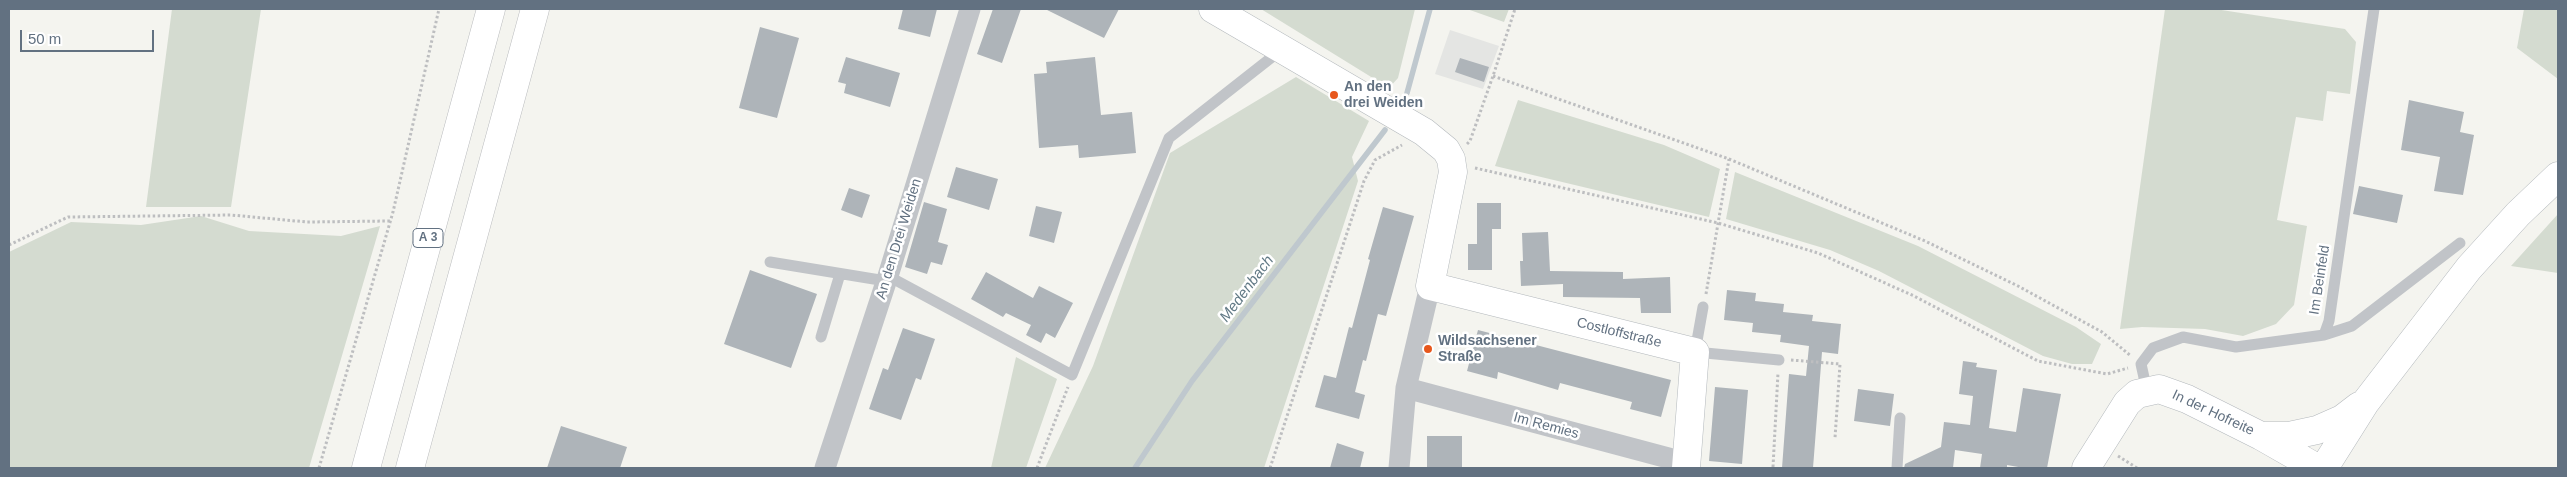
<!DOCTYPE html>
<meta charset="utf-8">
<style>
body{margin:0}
#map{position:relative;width:2567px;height:477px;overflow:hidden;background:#f4f4ef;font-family:Arial,sans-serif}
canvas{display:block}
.frame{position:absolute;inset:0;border:10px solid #627181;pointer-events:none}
.scale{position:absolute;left:20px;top:30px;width:134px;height:22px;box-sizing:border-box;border:2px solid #627181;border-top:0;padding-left:6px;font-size:15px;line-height:18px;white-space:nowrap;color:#627181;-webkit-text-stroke:4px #fff;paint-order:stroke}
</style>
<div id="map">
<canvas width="2567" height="477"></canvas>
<div class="frame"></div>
<div class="scale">50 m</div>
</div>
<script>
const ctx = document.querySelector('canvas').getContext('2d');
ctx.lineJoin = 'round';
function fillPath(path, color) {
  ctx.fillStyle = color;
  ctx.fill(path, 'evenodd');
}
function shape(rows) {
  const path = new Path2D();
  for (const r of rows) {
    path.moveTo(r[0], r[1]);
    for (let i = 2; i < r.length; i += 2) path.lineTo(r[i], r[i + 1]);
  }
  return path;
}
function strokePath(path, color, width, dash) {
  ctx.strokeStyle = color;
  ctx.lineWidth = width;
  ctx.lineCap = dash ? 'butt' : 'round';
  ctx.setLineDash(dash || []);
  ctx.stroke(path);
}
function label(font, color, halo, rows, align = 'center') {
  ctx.font = font + ' Arial,sans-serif';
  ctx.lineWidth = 5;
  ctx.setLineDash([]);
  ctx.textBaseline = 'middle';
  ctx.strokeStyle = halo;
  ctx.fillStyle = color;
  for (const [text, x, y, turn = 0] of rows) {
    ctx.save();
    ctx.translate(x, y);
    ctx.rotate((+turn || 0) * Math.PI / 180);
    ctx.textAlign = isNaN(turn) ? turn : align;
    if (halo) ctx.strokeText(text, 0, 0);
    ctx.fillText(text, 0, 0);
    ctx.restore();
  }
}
fillPath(shape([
 [1450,30,1499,46,1483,89,1435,74]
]), '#e4e5e3');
fillPath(shape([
 [172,9,261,9,231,207,146,207],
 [1261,9,1415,9,1398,78,1389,88],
 [1467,9,1509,9,1504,22],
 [2165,9,2215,9,2345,29,2356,42,2350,94,2327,91,2323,121,2296,117,2277,220,2307,226,2294,305,2276,324,2243,336,2205,329,2142,327,2120,329],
 [2524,9,2558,9,2558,79,2517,48],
 [1296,77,1369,121,1352,157,1358,181,1264,468,1045,468,1093,366,1170,153],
 [1518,100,1664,145,1720,169,1709,217,1495,166],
 [1735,172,1918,246,2076,327,2101,344,2092,364,2072,364,2043,356,1879,271,1830,250,1726,219],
 [2558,214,2558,273,2511,266],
 [201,216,249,231,341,236,380,226,309,468,9,468,9,252,71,222,141,225],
 [1016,357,1057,379,1026,468,991,468]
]), '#d4dbd0');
strokePath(shape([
 [1407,93,1430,9],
 [1135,468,1192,381,1385,130]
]), '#bfc8ce', 5.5);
fillPath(shape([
 [903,9,937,9,930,37,898,29],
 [993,9,1021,9,1002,63,977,54],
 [1045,9,1119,9,1104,38],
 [760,27,799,38,777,118,739,108],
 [846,57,900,73,890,107,844,93,846,84,838,82],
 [1095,57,1101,115,1132,112,1136,153,1079,158,1078,145,1039,148,1034,74,1047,73,1046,62],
 [1460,58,1489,67,1484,82,1455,72],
 [2409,100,2464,112,2460,132,2474,135,2463,195,2434,191,2440,157,2401,150],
 [956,167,998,179,989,210,947,197],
 [2359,186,2403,195,2397,223,2353,214],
 [849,188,870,195,862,218,841,210],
 [924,202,947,209,938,242,948,245,942,265,931,262,927,274,905,267],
 [1477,203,1501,203,1501,229,1492,229,1492,270,1468,270,1468,244,1477,244],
 [1036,206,1062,212,1054,243,1029,236],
 [1383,207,1414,216,1386,316,1378,314,1366,361,1363,360,1355,392,1365,395,1359,419,1315,407,1324,375,1336,378,1349,327,1352,328,1370,260,1368,259],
 [1548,232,1550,271,1623,272,1623,279,1670,277,1671,313,1641,313,1640,298,1563,297,1563,284,1521,286,1520,261,1523,261,1522,233],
 [750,270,817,294,791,368,724,344],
 [986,272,1033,298,1039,286,1073,303,1055,338,1046,333,1041,343,1026,335,1031,325,1006,313,1003,317,971,299],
 [1727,290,1756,293,1755,301,1784,304,1783,312,1813,315,1812,321,1841,324,1838,354,1822,352,1813,468,1782,468,1789,374,1806,376,1809,346,1780,342,1781,335,1752,332,1753,323,1724,320],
 [903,328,935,339,921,380,916,378,901,420,869,409,883,368,888,370],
 [1478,330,1671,380,1661,417,1630,409,1632,402,1560,383,1558,390,1498,372,1497,379,1467,371],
 [1963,361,1977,363,1976,367,1997,370,1989,428,2016,432,2023,388,2061,394,2047,468,2024,468,2007,465,2007,468,1980,468,1982,454,1955,450,1953,468,1904,468,1905,464,1941,447,1944,422,1970,425,1973,396,1959,394],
 [1715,387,1748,390,1742,464,1709,461],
 [1858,389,1894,394,1890,426,1854,421],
 [561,426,627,447,620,468,547,468],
 [1427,436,1462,436,1462,467,1427,467],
 [1337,443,1364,452,1360,468,1330,468]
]), '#aeb4b9');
const secondary = shape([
 [1213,9,1424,132,1446,150,1451,159,1453,172,1430,286,1695,352,1686,468],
 [2261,436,2289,436,2317,430,2342,419,2359,406],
 [2086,468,2127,403,2137,394,2159,389,2187,399,2261,436,2317,468],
 [2324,468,2365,403,2469,268,2518,214,2558,176]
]);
const highway = shape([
 [366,468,491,9],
 [410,468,535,9]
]);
strokePath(secondary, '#b3b8bc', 29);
strokePath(highway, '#b6b8bb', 29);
strokePath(shape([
 [1493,76,1729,159,1925,241,2018,286,2102,332,2131,356],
 [1467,144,1470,141,1493,76,1515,9],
 [1475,168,1718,223,1818,253,1914,296,2038,361,2107,374,2128,368],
 [9,245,68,217,231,215,307,222,390,221],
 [1706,294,1729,159],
 [1791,360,1840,364,1835,438],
 [2118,456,2137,468],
 [1773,467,1778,373],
 [319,468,393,212,439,9],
 [1037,468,1068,387],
 [1270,468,1364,181,1375,160,1402,145]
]), '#bdbec0', 3, [2.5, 2.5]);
strokePath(shape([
 [770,262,886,281],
 [888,276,1072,375,1169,138,1281,50],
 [1703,307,1695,352,1779,360],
 [2324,335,2352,326,2460,243],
 [821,337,840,274],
 [2147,391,2141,364,2153,348,2183,337,2236,347,2324,335,2329,321,2374,9],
 [1897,468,1900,418]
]), '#c1c4c8', 11);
strokePath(shape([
 [1406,388,1687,463],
 [825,468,888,276,970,9],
 [1399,468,1406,388,1430,286]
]), '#c1c4c8', 21);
strokePath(secondary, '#fff', 28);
strokePath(highway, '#fff', 28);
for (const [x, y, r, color] of [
 [1334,95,5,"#e7571c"],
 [1428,349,5,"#e7571c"]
]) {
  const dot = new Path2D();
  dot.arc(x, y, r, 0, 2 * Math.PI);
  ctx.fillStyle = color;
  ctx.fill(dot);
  strokePath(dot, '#fff', 2);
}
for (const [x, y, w] of [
 [428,238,30]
]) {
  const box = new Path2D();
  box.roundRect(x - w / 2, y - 9.5, w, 19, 4);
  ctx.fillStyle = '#fff';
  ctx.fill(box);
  strokePath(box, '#627181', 1);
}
label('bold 12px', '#627181', null, [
 ["A 3",428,238]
]);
label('bold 14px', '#627181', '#fff', [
 ["An den",1344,87],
 ["drei Weiden",1344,103],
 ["Wildsachsener",1438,341],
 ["Straße",1438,357]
], 'left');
label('14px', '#627181', '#fff', [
 ["An den Drei Weiden",899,239,-73],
 ["Im Beinfeld",2320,280,-81],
 ["Costloffstraße",1619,333,14],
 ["In der Hofreite",2213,413,25],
 ["Im Remies",1546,426,15]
]);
label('italic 15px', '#627a86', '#fff', [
 ["Medenbach",1247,289,-53]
]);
</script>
